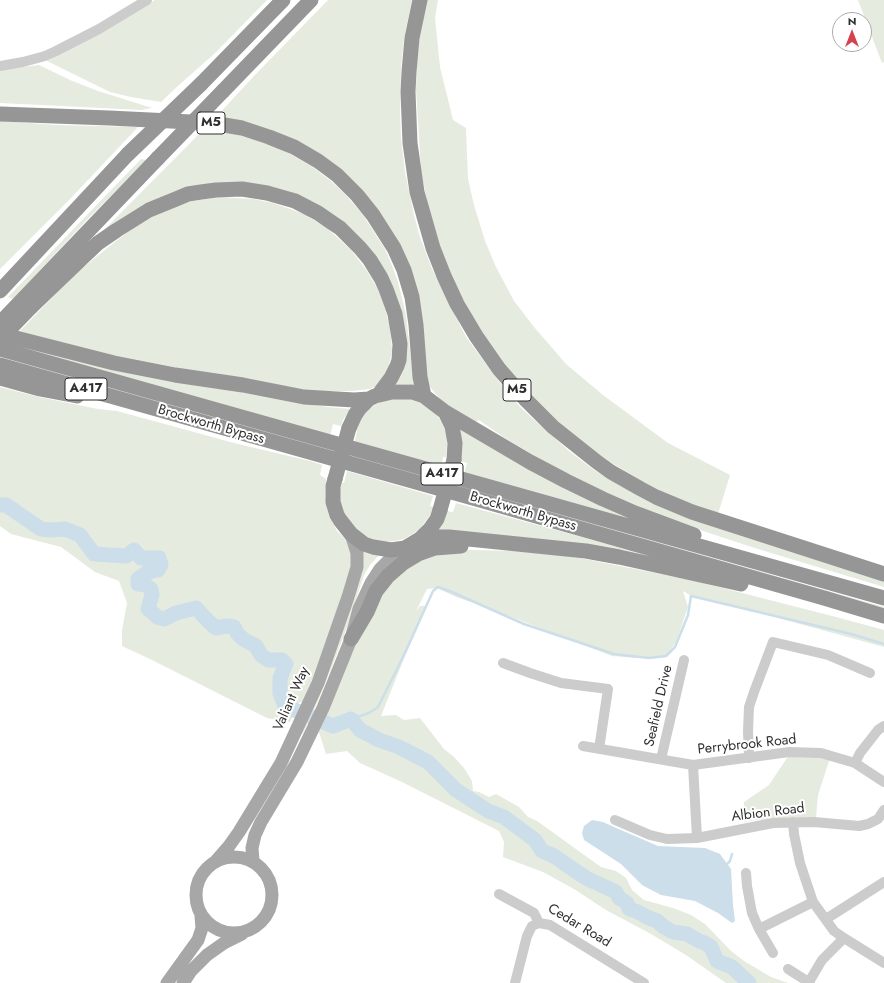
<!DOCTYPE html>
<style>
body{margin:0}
#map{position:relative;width:884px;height:983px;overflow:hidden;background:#fff;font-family:Jost,sans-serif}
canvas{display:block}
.north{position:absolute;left:832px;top:12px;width:40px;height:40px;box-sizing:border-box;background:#fff;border:1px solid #acacac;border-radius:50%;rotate:0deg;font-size:11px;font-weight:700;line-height:16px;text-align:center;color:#2f2f2f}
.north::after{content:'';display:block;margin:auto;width:14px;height:18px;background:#d6404f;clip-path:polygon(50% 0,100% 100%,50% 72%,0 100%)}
</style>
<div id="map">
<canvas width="884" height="983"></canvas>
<div class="north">N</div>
</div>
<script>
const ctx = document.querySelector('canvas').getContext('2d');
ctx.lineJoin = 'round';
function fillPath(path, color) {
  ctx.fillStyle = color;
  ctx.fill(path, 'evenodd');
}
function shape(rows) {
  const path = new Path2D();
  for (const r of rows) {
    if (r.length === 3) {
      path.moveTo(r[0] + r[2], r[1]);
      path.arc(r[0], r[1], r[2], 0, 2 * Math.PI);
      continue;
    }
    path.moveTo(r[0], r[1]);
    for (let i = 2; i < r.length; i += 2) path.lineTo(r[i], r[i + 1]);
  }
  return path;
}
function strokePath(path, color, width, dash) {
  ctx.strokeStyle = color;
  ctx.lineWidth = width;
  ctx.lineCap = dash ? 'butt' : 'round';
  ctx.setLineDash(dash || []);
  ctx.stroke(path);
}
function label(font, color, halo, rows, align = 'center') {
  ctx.font = font + ' Jost,sans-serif';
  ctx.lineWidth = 4;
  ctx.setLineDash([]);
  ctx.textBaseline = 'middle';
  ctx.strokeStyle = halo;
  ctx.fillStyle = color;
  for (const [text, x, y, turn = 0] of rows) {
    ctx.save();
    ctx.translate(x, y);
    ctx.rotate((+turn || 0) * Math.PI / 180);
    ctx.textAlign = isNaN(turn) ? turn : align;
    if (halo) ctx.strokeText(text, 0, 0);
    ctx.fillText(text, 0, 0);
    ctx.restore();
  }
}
fillPath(shape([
 [155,0,267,0,214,54,179,85,161,102,131,97,110,92,47,61,113,25],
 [328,0,412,0,404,38,401,68,400,114,401,138,405,172,414,215,420,237,432,269,466,337,503,387,521,408,569,451,594,470,614,482,648,500,884,581,884,587,758,549,703,531,671,520,604,493,550,465,505,438,479,420,473,424,443,402,435,393,430,387,427,381,415,291,338,170,216,117,253,77],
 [425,0,438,0,435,18,440,67,453,120,466,128,468,179,474,205,485,241,496,267,514,301,534,327,566,364,603,395,668,443,730,475,718,514,684,503,653,488,599,455,551,418,508,371,472,319,448,270,431,220,421,171,416,89,417,61,422,13],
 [858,0,884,0,884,62,882,63],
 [39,65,70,80,98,91,152,108,141,110,62,106,0,103,0,70],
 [0,121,57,125,138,127,69,200,0,269],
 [203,130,228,131,255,138,285,151,311,166,331,181,344,193,363,215,385,249,391,263,398,282,406,315,414,385,408,384,395,384,400,323,336,220,218,186,98,236],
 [141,159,146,160,83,224,13,299,8,297],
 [219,197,253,199,273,203,304,214,327,228,352,251,367,271,380,293,390,326,392,350,389,365,392,368,378,385,370,389,352,391,309,391,307,390,166,368,18,333,76,273,130,230,157,214,186,202],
 [8,342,111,369,328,407,350,409,343,420,341,426,333,424,330,436,7,344],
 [0,387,39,397,98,409,117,411,234,443,310,461,322,465,320,475,326,479,325,496,328,511,333,523,337,531,343,537,348,543,351,552,352,562,349,575,324,649,303,703,300,702,290,722,267,718,150,659,122,646,122,630,127,603,119,581,95,572,61,547,11,534,0,526],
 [405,398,416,400,434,411,446,428,448,435,446,457,443,457,441,467,355,441,357,431,355,429,362,417,368,410,375,405,384,400],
 [460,427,657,527,464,474,467,463,461,461,462,451],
 [347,471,433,496,430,506,434,507,430,515,419,530,404,539,395,541,384,542,374,540,365,537,356,531,340,509,339,482,344,483],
 [461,486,884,607,884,609,460,489],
 [456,503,585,538,663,560,436,531,446,511,453,512],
 [362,549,380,554,370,565,364,575,346,630,333,664,315,708,303,733,296,739],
 [446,550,471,550,517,551,553,554,585,559,695,581,836,617,884,630,884,647,771,616,691,596,683,591,688,607,676,642,666,656,636,658,612,656,486,607,456,597,437,588,427,589,416,611,420,606,427,606,405,656,381,716,396,715,404,720,420,718,444,749,454,757,464,768,472,781,473,791,479,792,489,797,496,794,519,807,528,817,537,821,601,867,616,871,626,878,632,890,644,900,673,908,691,915,705,924,731,951,744,961,771,977,788,983,726,983,686,955,651,934,606,910,574,889,543,872,503,857,504,842,499,831,402,782,360,763,347,751,326,754,318,729,375,602,407,564],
 [789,755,830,758,818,795,816,818,755,820,744,822,744,802,769,785]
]), '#e5ebde');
fillPath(shape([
 [592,820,603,822,614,827,658,846,705,848,720,854,731,869,733,905,735,921,732,923,718,913,695,901,661,895,642,885,621,864,584,840,582,833,584,826]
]), '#ccdee9');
strokePath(shape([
 [351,719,369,713,378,707,404,655,433,591,438,587,452,592,524,624,614,654,649,658,666,656,675,647,688,615,691,596,851,634,884,644],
 [727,864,730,861,732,854]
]), '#ccdee9', 2.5);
strokePath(shape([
 [0,505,6,505,41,529,51,530,65,529,80,535,94,554,126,556,134,550,141,558,159,558,161,565,158,570,148,572,138,579,138,584,146,585,151,589,152,595,148,609,152,612,157,617,164,619,176,613,196,608,208,621,216,628,227,626,234,627,237,633,243,639,256,646,261,655,268,660,282,660,286,664,280,678,280,693,285,706,333,726,351,719,360,730,379,740,399,747,428,762,456,790,488,811,504,817,535,840,542,851,554,856,577,872,586,878,616,892,619,898,627,903,629,909,638,912,647,917,657,921,664,927,673,932,687,934,699,941,705,943,711,947,717,961,732,967,749,983]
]), '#ccdee9', 15);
strokePath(shape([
 [0,66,23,62,45,56,56,51,99,29,147,0],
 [503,663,530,673,561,683,608,689,599,749],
 [583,746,693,765,789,752,821,753,855,763,884,782],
 [749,758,748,731,749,707,754,692,773,642,828,655,870,673],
 [661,759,684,660],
 [855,763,860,753,878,730,884,726],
 [693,765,697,838],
 [615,820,650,835,667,839,697,838,773,823,814,822,859,826,868,824,878,819,884,810],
 [793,822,794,834,800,863,813,902,834,931,844,938,884,963],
 [746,873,747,886,752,913,759,929,773,953],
 [499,894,534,913,539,923,550,925,644,983],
 [826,919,884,882],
 [759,929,813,902],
 [788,969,810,983],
 [809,982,822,960,844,938],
 [515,983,527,936,532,926,539,923]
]), '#ccc', 10);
strokePath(shape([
 [234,895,38],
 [216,861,229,846,239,832,281,763,318,683,348,597,357,567,357,553,351,534],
 [253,861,252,848,255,835,261,822,297,762,323,708,351,639,359,609,371,583,380,569,390,559,405,548],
 [167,983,198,940,202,928,201,916],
 [183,983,191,971,207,955,224,943,242,934]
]), '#a7a7a7', 13);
strokePath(shape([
 [420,0,412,38,409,72,408,92,410,143,417,192,433,248,444,276,457,304,466,319,476,336,499,369,526,400,553,427,597,462,611,472,641,489,656,497,692,512,884,574],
 [201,84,283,0],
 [223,91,311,0],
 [0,114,109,118,212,123,242,128,269,137,294,147,318,161,337,175,357,195,373,215,394,248,404,270,412,297,416,325,420,377,424,396],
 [0,291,128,154],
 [31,307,81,259,98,243,117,230,149,210,176,199,188,194,201,192,216,190,242,189,267,193,295,201,318,213,331,222,340,228,360,248,370,260,381,278,386,289,395,314,400,344,399,360,397,366,391,378,379,394],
 [0,323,158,158],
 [0,334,114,363,175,375,243,385,304,397,354,400,369,399],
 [0,349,884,598],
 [0,365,480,500,824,598,884,616],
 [0,378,40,389,77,396],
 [445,412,530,462,566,481,603,499,635,513,694,535],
 [349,428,355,415,359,409,369,399,375,396,392,392,412,392,424,396,445,412,452,426,455,443,454,460],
 [335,479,333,486,333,502,337,515,340,520,351,534,364,544,373,547,391,550,405,548,420,539,430,529,437,519,440,510],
 [420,539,433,537,449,537,586,551,619,557,741,584],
 [351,639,367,612,376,591,388,576,403,563,418,554,435,548,461,546]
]), '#969696', 15);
strokePath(shape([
 [128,154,201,84],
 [158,158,223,91],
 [0,339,31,307],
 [335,479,349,428],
 [440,510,454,460]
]), '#969696', 15);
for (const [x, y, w] of [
 [211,123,28],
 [86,389,42],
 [517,390,28],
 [442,474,42]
]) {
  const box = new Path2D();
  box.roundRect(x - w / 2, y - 11, w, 22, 3);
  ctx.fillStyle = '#fff';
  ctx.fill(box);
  strokePath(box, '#2f2f2f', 1);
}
label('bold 13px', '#2f2f2f', null, [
 ["M5",211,123],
 ["A417",86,389],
 ["M5",517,390],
 ["A417",442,474]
]);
label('14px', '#2f2f2f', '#fff', [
 ["Brockworth Bypass",211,425,16],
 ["Brockworth Bypass",523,512,16],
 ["Valiant Way",292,699,-66],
 ["Seafield Drive",659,706,-77],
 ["Perrybrook Road",747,745,-6],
 ["Albion Road",768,813,-7],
 ["Cedar Road",579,926,31]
]);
</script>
